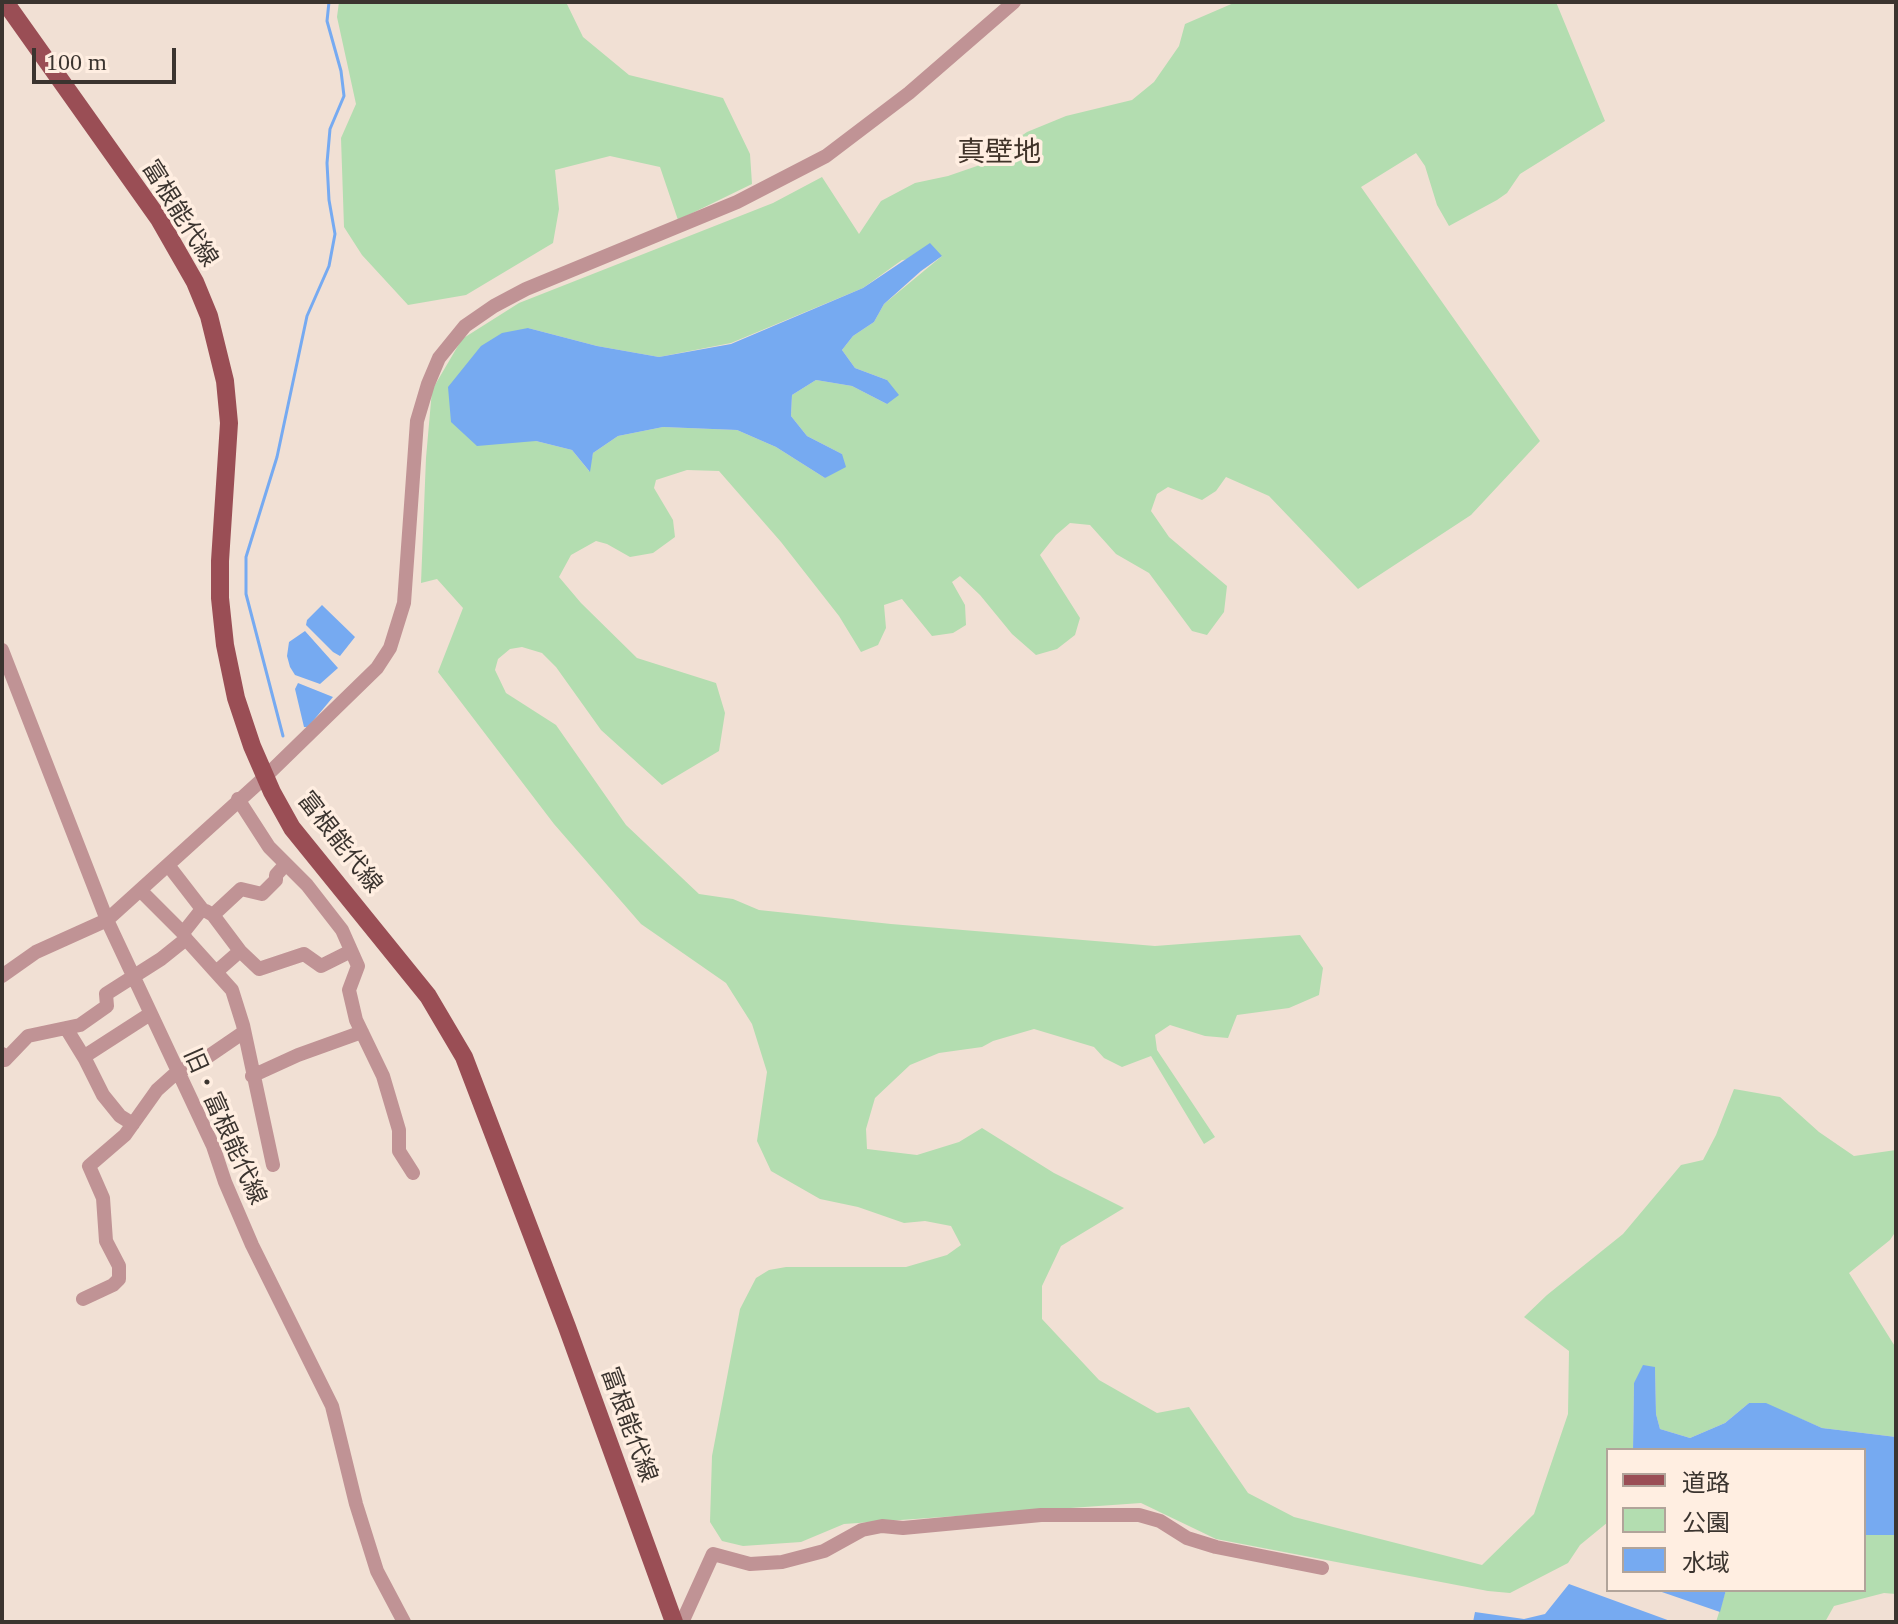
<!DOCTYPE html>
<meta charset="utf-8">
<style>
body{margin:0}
#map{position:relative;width:1898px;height:1624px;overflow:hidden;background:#f1e0d4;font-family:"Times New Roman","Noto Sans JP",serif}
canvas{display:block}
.frame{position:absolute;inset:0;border:4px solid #3b342f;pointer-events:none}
.legend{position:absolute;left:1606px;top:1448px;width:260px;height:144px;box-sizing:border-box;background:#ffeee1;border:2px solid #b1a49a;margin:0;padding:10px 14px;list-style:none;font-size:24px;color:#3b342f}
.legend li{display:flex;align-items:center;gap:16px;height:40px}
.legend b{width:40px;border:2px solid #b1a49a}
.scale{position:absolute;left:32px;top:48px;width:144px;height:36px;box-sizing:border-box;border:4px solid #3b342f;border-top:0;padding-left:10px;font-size:24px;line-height:28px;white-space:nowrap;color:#3b342f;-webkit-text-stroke:6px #ffeee1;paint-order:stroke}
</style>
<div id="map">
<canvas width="1898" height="1624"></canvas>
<div class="frame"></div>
<ul class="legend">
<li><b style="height:10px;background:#9a4e55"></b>道路</li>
<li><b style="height:22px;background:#b3ddb0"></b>公園</li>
<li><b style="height:22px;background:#76aaf1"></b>水域</li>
</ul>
<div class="scale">100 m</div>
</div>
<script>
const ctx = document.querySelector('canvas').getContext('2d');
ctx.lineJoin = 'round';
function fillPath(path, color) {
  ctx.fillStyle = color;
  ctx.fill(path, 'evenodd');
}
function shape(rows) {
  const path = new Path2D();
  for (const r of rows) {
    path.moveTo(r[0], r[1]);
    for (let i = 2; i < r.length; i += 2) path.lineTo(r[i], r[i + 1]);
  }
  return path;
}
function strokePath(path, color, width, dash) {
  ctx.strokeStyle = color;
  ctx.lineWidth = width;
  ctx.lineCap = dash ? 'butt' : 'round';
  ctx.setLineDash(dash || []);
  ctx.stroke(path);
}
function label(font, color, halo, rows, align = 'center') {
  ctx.font = font + ' "Times New Roman","Noto Sans JP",serif';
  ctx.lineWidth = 7;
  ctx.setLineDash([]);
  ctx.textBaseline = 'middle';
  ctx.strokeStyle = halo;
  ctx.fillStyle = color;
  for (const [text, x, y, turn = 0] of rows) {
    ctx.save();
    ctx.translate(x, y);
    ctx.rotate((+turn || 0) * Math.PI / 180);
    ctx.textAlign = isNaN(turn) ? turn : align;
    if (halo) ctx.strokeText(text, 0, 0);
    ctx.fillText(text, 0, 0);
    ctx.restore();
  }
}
fillPath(shape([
 [339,2,566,2,583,37,629,75,723,98,750,154,752,184,678,220,660,167,610,156,555,170,559,209,553,243,466,295,408,305,362,255,344,227,341,138,356,104,337,17],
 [1236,2,1556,2,1605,121,1520,174,1507,193,1497,200,1449,226,1437,205,1425,166,1416,153,1361,187,1540,441,1471,515,1358,589,1269,496,1226,477,1216,491,1202,500,1168,487,1157,494,1151,511,1169,537,1227,586,1224,612,1207,635,1192,631,1149,573,1116,554,1090,525,1070,523,1056,535,1040,555,1080,618,1075,635,1057,649,1036,655,1012,634,980,595,960,576,952,582,965,605,966,625,953,633,932,636,902,599,884,605,886,628,878,645,861,652,839,616,781,542,719,471,687,470,656,480,654,488,673,520,675,537,653,553,630,557,607,544,596,541,571,555,559,577,581,603,637,658,716,683,725,713,719,751,662,785,601,730,556,667,542,653,522,647,510,649,498,659,495,670,506,693,556,725,626,825,699,894,733,899,759,910,891,924,1155,946,1300,935,1323,968,1319,995,1289,1008,1237,1015,1228,1038,1205,1036,1170,1025,1155,1035,1157,1050,1215,1137,1204,1144,1151,1056,1122,1067,1104,1058,1094,1047,1034,1029,993,1041,982,1047,939,1053,910,1065,875,1098,866,1129,867,1149,917,1155,959,1142,982,1128,1054,1173,1124,1208,1061,1246,1042,1286,1042,1319,1099,1380,1157,1413,1189,1407,1248,1493,1294,1517,1482,1565,1534,1514,1568,1414,1569,1351,1524,1317,1547,1295,1623,1234,1681,1165,1703,1160,1716,1135,1734,1089,1780,1097,1819,1132,1854,1156,1896,1150,1896,1231,1890,1240,1849,1273,1896,1348,1896,1437,1822,1428,1766,1404,1749,1403,1725,1423,1690,1438,1660,1429,1656,1414,1655,1368,1634,1383,1633,1450,1608,1450,1608,1522,1580,1545,1568,1563,1510,1593,1488,1591,1216,1539,1141,1503,844,1524,801,1542,743,1546,722,1541,710,1522,712,1456,740,1309,756,1278,769,1270,786,1267,906,1267,947,1255,961,1245,951,1226,925,1221,904,1223,858,1207,820,1199,771,1171,757,1141,767,1072,752,1024,726,983,641,924,554,824,438,672,463,608,437,579,421,583,426,458,432,390,462,339,519,303,773,203,822,177,859,234,881,201,915,183,948,176,977,166,1027,132,1066,116,1132,100,1154,82,1179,46,1185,24],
 [942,256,884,304,874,322,853,336,842,350,855,368,887,380,887,404,852,386,816,380,792,395,791,416,807,436,842,454,825,478,776,447,737,430,663,427,618,436,593,453,589,471,572,450,536,441,528,328,597,346,659,357,731,343,863,288,902,260],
 [1864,1535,1896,1535,1896,1594,1884,1593,1834,1606,1825,1622,1716,1622,1726,1590,1864,1590]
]), '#b3ddb0');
fillPath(shape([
 [930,243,942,256,921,271,884,304,874,322,853,336,842,350,855,368,887,380,899,395,887,404,852,386,816,380,792,395,791,416,807,436,842,454,846,467,825,478,776,447,737,430,663,427,618,436,593,453,590,472,572,450,536,441,477,446,451,422,448,387,481,346,502,333,528,328,597,346,659,357,731,344,863,288],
 [322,605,355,637,340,656,333,652,306,625,307,620],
 [305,631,338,668,320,684,295,675,290,667,287,656,289,642],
 [298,683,333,697,308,727,304,727,295,689],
 [1643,1365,1655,1367,1656,1414,1660,1429,1690,1438,1725,1423,1749,1403,1766,1403,1822,1428,1896,1437,1896,1535,1864,1535,1864,1450,1633,1450,1634,1383],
 [1569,1584,1673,1622,1473,1622,1475,1612,1524,1619,1545,1614],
 [1656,1590,1726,1590,1720,1612]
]), '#76aaf1');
strokePath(shape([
 [283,736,246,594,246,557,277,457,307,316,329,266,335,234,329,200,327,163,330,129,344,96,341,71,327,21,329,2]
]), '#76aaf1', 3);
strokePath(shape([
 [2,650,107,920,213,1146,225,1182,252,1245,332,1406,356,1504,377,1571,404,1622],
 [238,799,269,847,307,885,342,930,358,966,349,990,356,1020,383,1076,399,1130,399,1151,413,1173],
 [140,890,183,933],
 [206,911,213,915,240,951,216,972],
 [213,915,241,889,262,894,276,880,276,875,286,864],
 [186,939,232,990,243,1025,273,1165],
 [240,951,259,969,304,954,321,966,351,951],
 [2,976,36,952,107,920,265,777,377,668,390,648,404,603,417,421,428,384,439,358,465,326,494,306,526,289,737,202,826,156,909,93,1014,2],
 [66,1028,85,1059],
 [2,1054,5,1060,28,1036,80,1025,107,1006,106,994,161,959,186,939,183,933,202,909,168,865],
 [252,1076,298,1055,362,1032],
 [133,1124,120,1116,103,1095,85,1059,88,1054,150,1014],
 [83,1299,113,1285,119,1279,119,1266,106,1241,103,1198,89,1166,125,1135,157,1090,176,1073,206,1058,244,1032],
 [677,1622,684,1618,713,1554,750,1564,782,1562,824,1551,862,1530,882,1526,903,1528,1041,1515,1139,1515,1160,1521,1187,1538,1216,1547,1322,1568]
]), '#c09395', 14);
strokePath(shape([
 [5,2,159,219,195,282,209,316,225,381,229,423,220,561,220,598,225,645,236,698,252,746,272,792,292,828,428,996,464,1057,567,1327,674,1622]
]), '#9a4e55', 18);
label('24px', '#3b342f', '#ffeee1', [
 ["富根能代線",179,214,58],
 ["富根能代線",339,843,52],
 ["旧・富根能代線",224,1127,66],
 ["富根能代線",628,1425,70]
]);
label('28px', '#403329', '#ffeee1', [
 ["真壁地",999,154]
]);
</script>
